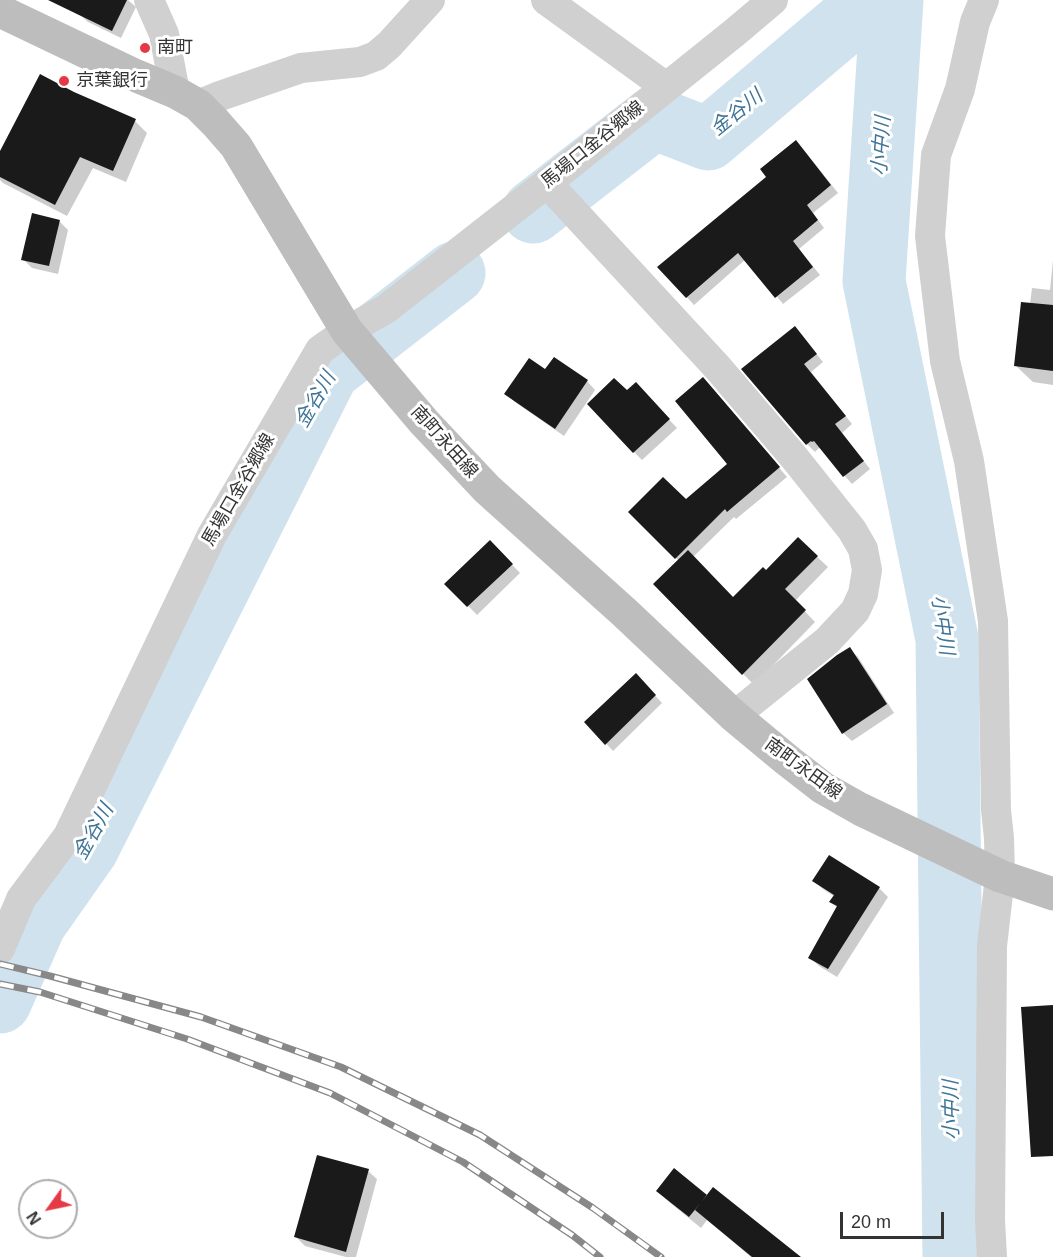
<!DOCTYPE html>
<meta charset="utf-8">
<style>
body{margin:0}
#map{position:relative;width:1053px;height:1257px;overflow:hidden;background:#fff;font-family:Helvetica,sans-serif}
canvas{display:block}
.north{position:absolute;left:18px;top:1179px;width:60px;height:60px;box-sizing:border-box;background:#fff;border:2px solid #adadad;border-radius:50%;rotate:237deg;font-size:16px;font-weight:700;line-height:24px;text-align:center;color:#333}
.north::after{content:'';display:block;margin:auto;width:21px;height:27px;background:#e63946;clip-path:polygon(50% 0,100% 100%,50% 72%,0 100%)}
.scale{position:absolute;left:840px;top:1212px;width:104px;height:27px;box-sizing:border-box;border:3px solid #333;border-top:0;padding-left:8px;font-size:18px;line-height:21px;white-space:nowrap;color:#333;-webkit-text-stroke:4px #fff;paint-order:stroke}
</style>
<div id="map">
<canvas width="1053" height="1257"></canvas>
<div class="north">N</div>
<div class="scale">20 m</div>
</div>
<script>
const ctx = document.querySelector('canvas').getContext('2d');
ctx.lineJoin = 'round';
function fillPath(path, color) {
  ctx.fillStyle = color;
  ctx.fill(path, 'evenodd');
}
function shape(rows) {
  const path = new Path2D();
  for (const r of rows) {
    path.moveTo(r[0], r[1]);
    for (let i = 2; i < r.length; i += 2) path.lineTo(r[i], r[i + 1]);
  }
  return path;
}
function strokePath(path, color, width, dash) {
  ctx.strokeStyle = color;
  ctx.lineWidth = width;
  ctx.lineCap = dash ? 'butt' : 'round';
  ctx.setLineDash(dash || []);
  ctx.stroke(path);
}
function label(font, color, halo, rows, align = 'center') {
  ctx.font = font + ' Helvetica,"Noto Sans JP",sans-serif';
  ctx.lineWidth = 6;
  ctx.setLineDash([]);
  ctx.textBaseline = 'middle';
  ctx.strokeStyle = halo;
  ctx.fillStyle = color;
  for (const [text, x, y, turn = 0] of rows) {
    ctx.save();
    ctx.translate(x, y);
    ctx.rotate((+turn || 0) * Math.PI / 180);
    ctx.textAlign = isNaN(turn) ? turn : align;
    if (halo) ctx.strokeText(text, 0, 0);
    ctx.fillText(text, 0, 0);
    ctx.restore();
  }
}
fillPath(shape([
 [57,0,128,0,136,7,121,38,88,22,79,14],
 [73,93,135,121,147,133,126,182,93,168,67,216,3,183,0,180,0,154],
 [803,149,838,193,813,213,824,228,799,249,820,275,783,304,746,259,694,305,659,267],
 [60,222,68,230,58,274,32,268,23,259],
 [1053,260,1053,385,1033,382,1016,366,1030,304,1032,288,1050,290],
 [802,336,823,362,811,372,852,424,842,433,870,469,852,484,821,449,819,448,815,452,807,444],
 [546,371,587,381,595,390,564,436,515,402,506,394],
 [712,388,787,477,736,519,734,517,693,557,734,599,766,572,798,539,828,567,795,601,815,622,754,685,655,584,679,561,630,512,686,501,729,464],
 [627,392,644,393,677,428,642,460,634,452],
 [490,542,520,573,477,615,447,584],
 [849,649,858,657,894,713,852,741,843,733],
 [636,675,662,703,613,751,586,722],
 [814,881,879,888,888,897,837,977,819,966,810,957,838,908,831,902,835,897,823,889],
 [368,1171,377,1179,356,1257,346,1257,305,1246,296,1237],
 [658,1191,707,1197,798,1257,751,1257,707,1220,701,1228,669,1202]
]), '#0003');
strokePath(shape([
 [892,0,874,281,947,639,954,1257],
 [533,212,654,118,708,139,872,0],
 [0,1002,35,923,87,849,328,371,454,273]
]), '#cfe2ee', 63);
fillPath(shape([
 [48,0,127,0,112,31],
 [40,74,74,92,136,119,113,171,80,157,55,205,0,177,0,151],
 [796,140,831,185,807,205,818,220,793,241,813,267,775,298,738,253,686,298,657,267,766,177,760,169],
 [32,213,60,220,49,266,21,260],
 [1021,302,1053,305,1053,371,1014,366],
 [795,326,817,354,804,364,846,416,835,424,864,461,843,477,814,441,812,442,811,441,806,445,741,369],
 [554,357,588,380,555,429,504,394,529,358,545,369],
 [703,377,780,467,727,512,725,509,675,559,628,512,663,477,686,499,727,464,675,401],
 [614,378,627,390,636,382,670,419,633,453,587,404],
 [798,537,818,556,785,589,806,610,742,675,653,584,688,550,733,597,763,567,766,570],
 [490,540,513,564,467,607,444,584],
 [850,647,887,704,842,734,807,679,837,655],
 [636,673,656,695,605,745,584,722],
 [829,855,880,887,828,969,808,958,837,906,829,902,834,895,812,881],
 [1053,1005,1053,1156,1031,1157,1021,1007],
 [317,1155,369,1169,346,1252,294,1237],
 [674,1168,707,1195,689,1217,656,1191],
 [713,1187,801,1257,752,1257,695,1210]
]), '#1a1a1a');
strokePath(shape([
 [149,0,164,34,175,92],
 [546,0,666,87],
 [984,0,975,22,960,89,936,155,930,236,945,361,969,461,993,621,996,810,999,838,1000,876,992,946,990,1220,992,1257],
 [198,105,217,97,301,68,360,62,376,56,389,45,430,0],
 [547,183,718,368,793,456,852,530,863,549,867,570,863,594,855,611,827,641,734,716],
 [0,949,21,899,68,836,212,535,320,350,347,331,386,309,547,183,734,33,773,0]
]), '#d0d0d0', 30);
strokePath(shape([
 [0,11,132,74,175,92,198,105,215,122,236,146,347,331,424,422,487,489,625,613,734,716,787,760,823,788,860,809,1000,876,1053,894]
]), '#bdbdbd', 33);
const rail = shape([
 [0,964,50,976,201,1017,341,1067,480,1135,593,1208,661,1257],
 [0,984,40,992,187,1039,330,1093,463,1162,572,1235,600,1257]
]);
strokePath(rail, '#888', 7);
strokePath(rail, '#fff', 4.5, [14]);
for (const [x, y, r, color] of [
 [145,48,6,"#e63946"],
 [64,81,6,"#e63946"]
]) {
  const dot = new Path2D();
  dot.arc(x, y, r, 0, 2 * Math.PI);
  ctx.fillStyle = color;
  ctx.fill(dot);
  strokePath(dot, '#fff', 2);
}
label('18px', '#333', '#fff', [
 ["南町",157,48],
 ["京葉銀行",76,81]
], 'left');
label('18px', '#333', '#fff', [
 ["馬場口金谷郷線",593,145,-39],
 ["南町永田線",444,442,48],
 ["馬場口金谷郷線",239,490,-60],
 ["南町永田線",803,769,36]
]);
label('italic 20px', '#3f7597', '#fff', [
 ["金谷川",737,113,-39],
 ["小中川",882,146,-86],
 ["金谷川",316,400,-60],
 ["小中川",942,625,82],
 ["金谷川",94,832,-61],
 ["小中川",952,1110,-91]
]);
</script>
